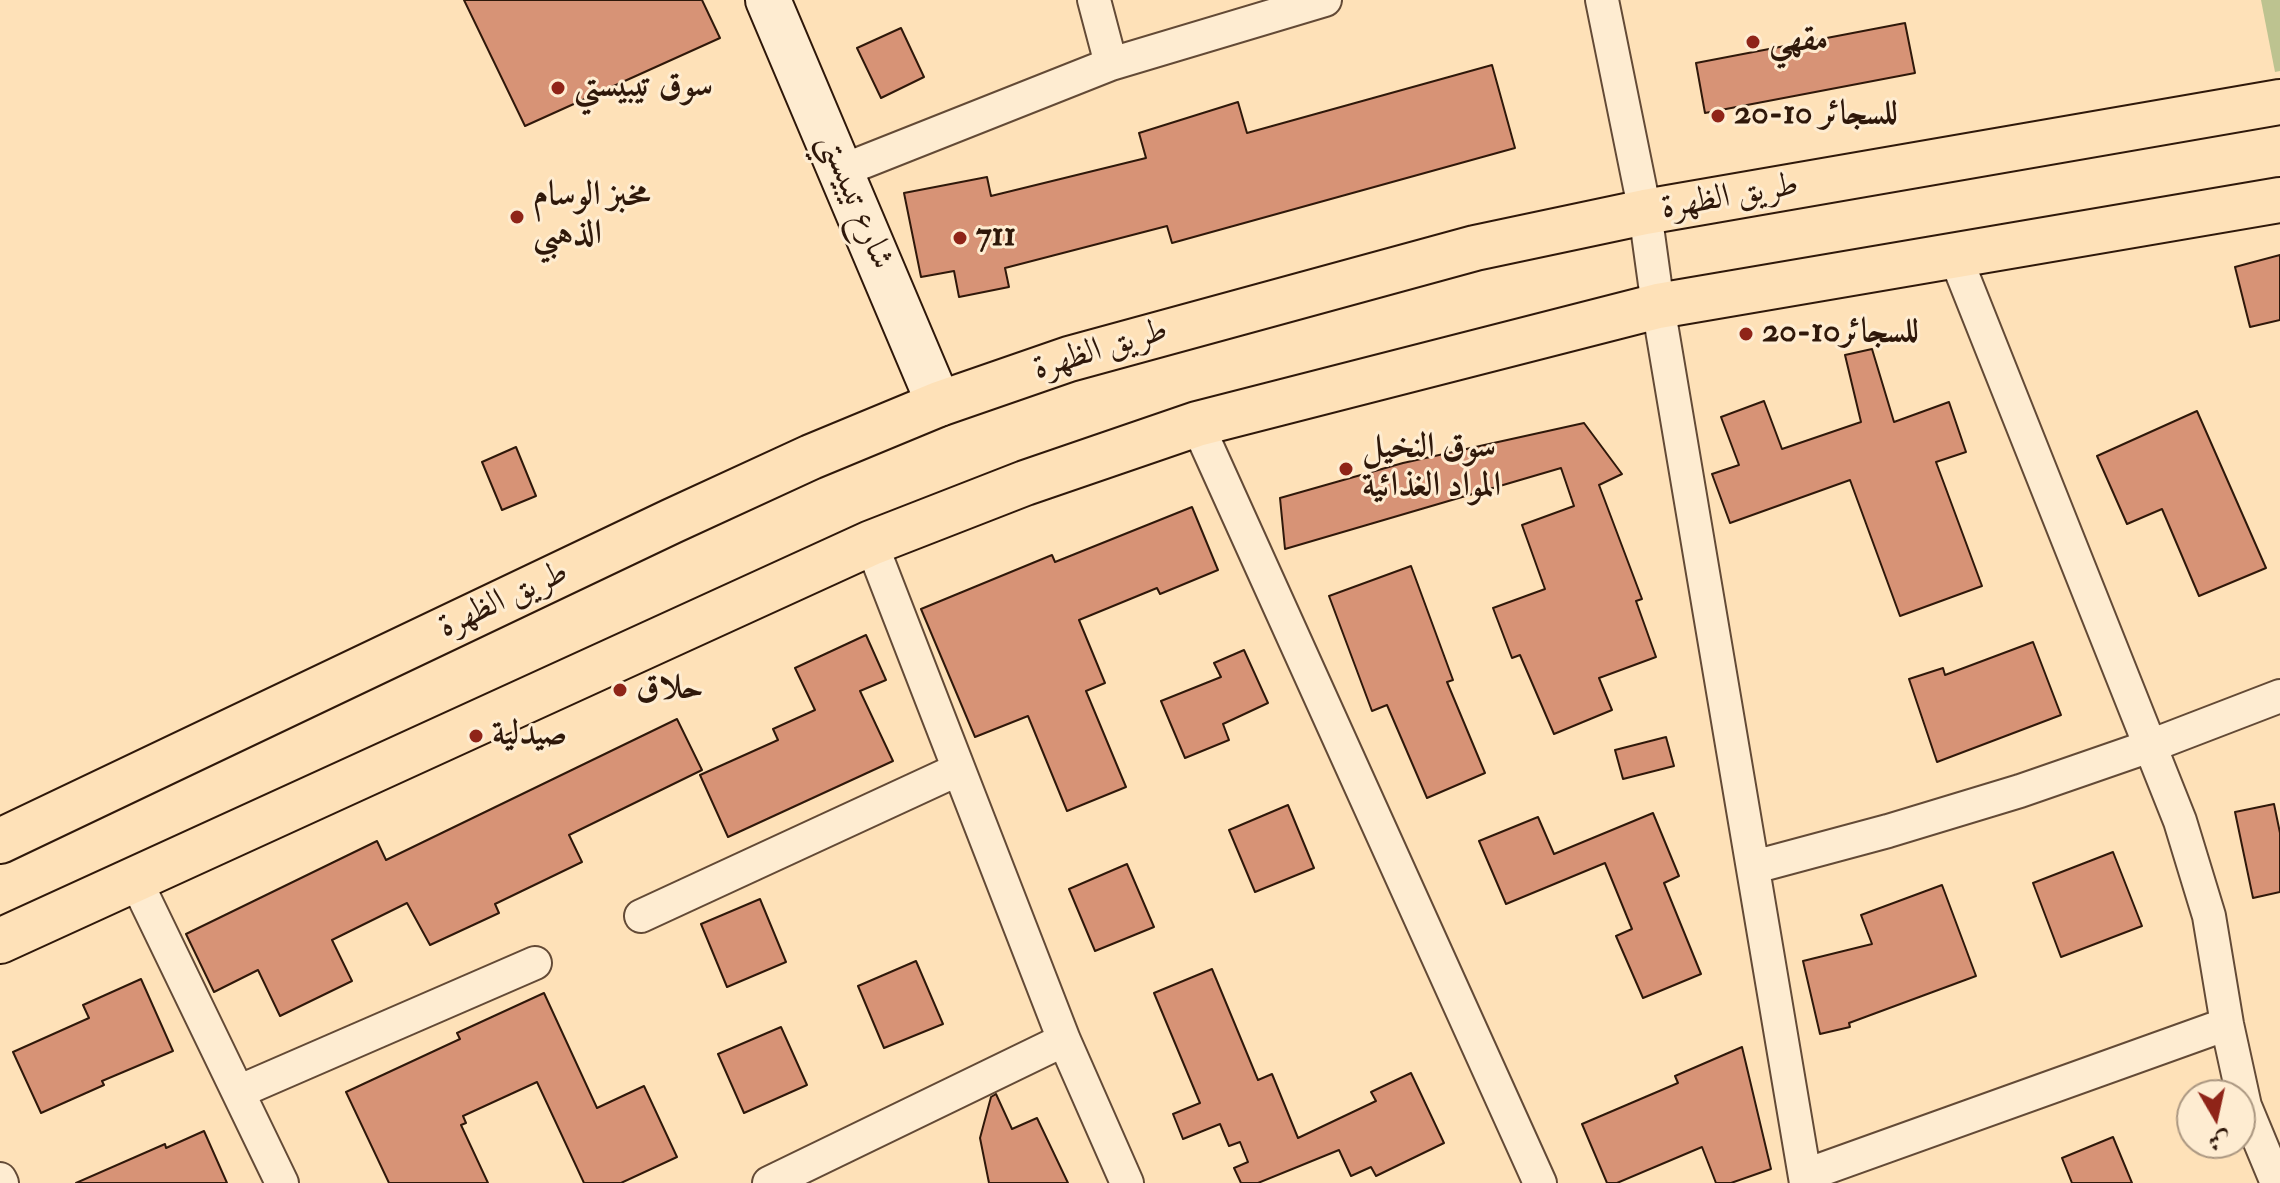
<!DOCTYPE html>
<meta charset="utf-8">
<style>
body{margin:0}
#map{position:relative;width:2280px;height:1183px;overflow:hidden;background:#fee1b8;font-family:"IM FELL Double Pica",Amiri,serif}
canvas{display:block}
.north{position:absolute;left:2176px;top:1079px;width:80px;height:80px;box-sizing:border-box;background:#feecd1;border:2px solid #ab9781;border-radius:50%;rotate:171deg;font-size:22px;font-weight:700;line-height:32px;text-align:center;color:#2f180a}
.north::after{content:'';display:block;margin:auto;width:28px;height:36px;background:#8f2418;clip-path:polygon(50% 0,100% 100%,50% 72%,0 100%)}
</style>
<div id="map">
<canvas width="2280" height="1183"></canvas>
<div class="north">ش</div>
</div>
<script>
const ctx = document.querySelector('canvas').getContext('2d');
ctx.lineJoin = 'round';
function fillPath(path, color) {
  ctx.fillStyle = color;
  ctx.fill(path, 'evenodd');
}
function shape(rows) {
  const path = new Path2D();
  for (const r of rows) {
    path.moveTo(r[0], r[1]);
    for (let i = 2; i < r.length; i += 2) path.lineTo(r[i], r[i + 1]);
  }
  return path;
}
function strokePath(path, color, width, dash) {
  ctx.strokeStyle = color;
  ctx.lineWidth = width;
  ctx.lineCap = dash ? 'butt' : 'round';
  ctx.setLineDash(dash || []);
  ctx.stroke(path);
}
function label(font, color, halo, rows, align = 'center') {
  ctx.font = font + ' "IM FELL Double Pica",Amiri,serif';
  ctx.lineWidth = 6;
  ctx.setLineDash([]);
  ctx.textBaseline = 'middle';
  ctx.strokeStyle = halo;
  ctx.fillStyle = color;
  for (const [text, x, y, turn = 0] of rows) {
    ctx.save();
    ctx.translate(x, y);
    ctx.rotate((+turn || 0) * Math.PI / 180);
    ctx.textAlign = isNaN(turn) ? turn : align;
    if (halo) ctx.strokeText(text, 0, 0);
    ctx.fillText(text, 0, 0);
    ctx.restore();
  }
}
fillPath(shape([
 [2261,0,2280,0,2280,71,2275,72]
]), '#bdc390');
const building = shape([
 [464,0,702,0,720,38,525,126,464,0],
 [1905,23,1915,73,1705,113,1696,63,1905,23],
 [901,28,924,77,881,98,857,48,901,28],
 [1492,65,1515,148,1172,243,1167,226,1005,268,1009,287,959,297,954,271,921,277,904,193,987,177,991,196,1146,158,1139,133,1238,102,1247,133,1492,65],
 [2280,255,2280,320,2250,327,2235,267,2280,255],
 [1872,349,1894,422,1949,402,1966,452,1936,462,1982,586,1900,616,1850,480,1730,523,1712,474,1739,465,1721,417,1764,401,1782,449,1861,422,1845,355,1872,349],
 [2197,411,2266,568,2199,596,2162,509,2127,524,2097,456,2197,411],
 [1584,423,1622,474,1599,485,1642,599,1636,601,1656,657,1599,678,1612,710,1554,734,1520,655,1512,658,1493,608,1545,589,1522,525,1574,506,1561,468,1285,549,1280,498,1403,463,1584,423],
 [516,447,536,496,502,510,482,462,516,447],
 [1192,507,1218,570,1160,594,1157,588,1079,620,1105,683,1086,691,1126,787,1067,811,1028,716,975,737,921,609,1052,555,1055,562,1192,507],
 [1411,566,1453,680,1447,682,1485,773,1427,798,1387,705,1372,711,1329,596,1411,566],
 [866,635,886,680,860,691,893,761,728,837,700,775,778,740,773,729,815,710,795,668,866,635],
 [2033,642,2061,715,1937,762,1909,679,1943,668,1945,675,2033,642],
 [1244,650,1268,703,1223,724,1229,740,1185,758,1161,701,1221,677,1214,663,1244,650],
 [677,719,702,770,569,835,582,862,495,904,499,913,430,945,407,903,332,940,352,981,280,1016,258,970,214,992,186,934,377,841,386,860,677,719],
 [1666,737,1674,766,1623,779,1615,750,1666,737],
 [2274,804,2280,833,2280,892,2253,898,2235,812,2274,804],
 [1288,805,1314,868,1255,892,1229,830,1288,805],
 [1653,813,1679,876,1664,883,1701,974,1643,998,1616,936,1632,929,1605,863,1506,904,1479,841,1538,817,1554,854,1653,813],
 [2113,852,2142,926,2061,957,2033,883,2113,852],
 [1127,864,1154,927,1095,951,1069,889,1127,864],
 [1942,885,1976,976,1849,1023,1850,1027,1820,1034,1803,961,1872,944,1861,915,1942,885],
 [760,899,786,962,727,987,701,924,760,899],
 [916,961,943,1024,884,1048,858,986,916,961],
 [1212,969,1258,1080,1272,1074,1298,1138,1376,1101,1371,1092,1411,1073,1444,1143,1376,1176,1371,1167,1351,1176,1339,1150,1258,1183,1241,1183,1234,1168,1248,1162,1240,1142,1229,1146,1220,1124,1183,1139,1173,1114,1200,1103,1154,993,1212,969],
 [141,979,173,1051,102,1081,104,1085,41,1113,13,1052,89,1018,83,1005,141,979],
 [544,993,597,1108,644,1086,677,1157,621,1183,584,1183,537,1082,463,1116,466,1123,461,1125,488,1183,389,1183,346,1092,460,1039,457,1033,544,993],
 [781,1027,807,1085,744,1113,718,1054,781,1027],
 [1742,1047,1771,1169,1731,1183,1716,1183,1702,1147,1617,1183,1607,1183,1582,1124,1678,1083,1675,1076,1742,1047],
 [996,1094,1012,1129,1037,1118,1068,1183,989,1183,980,1138,991,1097,996,1094],
 [204,1131,227,1183,76,1183,165,1144,166,1148,204,1131],
 [2113,1137,2132,1183,2072,1183,2062,1158,2113,1137]
]);
fillPath(building, '#d79376');
strokePath(building, '#2f180a', 2);
const minor = shape([
 [1094,0,1111,64],
 [1602,0,1645,212,1658,306,1806,1183],
 [841,171,1111,64,1325,0],
 [1955,256,2180,821,2209,916,2227,1024,2245,1106,2277,1183],
 [1197,424,1540,1183],
 [871,543,1064,1040,1127,1183],
 [1754,867,1888,831,2020,791,2150,746,2280,696],
 [135,879,282,1183],
 [641,916,957,770],
 [238,1092,535,963],
 [1806,1175,2227,1024],
 [0,1179,2,1183],
 [769,1183,1064,1040]
]);
const secondary = shape([
 [768,0,939,404]
]);
const primary = shape([
 [0,841,672,521,811,457,939,404,1069,359,1475,248,1645,212,2280,102],
 [0,941,871,543,1025,483,1197,424,1658,306,2280,200]
]);
strokePath(minor, '#634a36', 36);
strokePath(secondary, '#2f180a', 48);
strokePath(primary, '#2f180a', 48);
strokePath(minor, '#feecd1', 32);
strokePath(secondary, '#feecd1', 44);
strokePath(primary, '#fee1b8', 44);
for (const [x, y, r, color] of [
 [1753,42,8,"#8f2418"],
 [558,88,8,"#8f2418"],
 [1718,116,8,"#8f2418"],
 [517,217,8,"#8f2418"],
 [960,238,8,"#8f2418"],
 [1746,334,8,"#8f2418"],
 [1346,469,8,"#8f2418"],
 [620,690,8,"#8f2418"],
 [476,736,8,"#8f2418"]
]) {
  const dot = new Path2D();
  dot.arc(x, y, r, 0, 2 * Math.PI);
  ctx.fillStyle = color;
  ctx.fill(dot);
  strokePath(dot, '#feecd1', 3);
}
label('bold 34px', '#2f180a', '#feecd1', [
 ["مقهي",1769,42],
 ["سوق تيبيستي",574,88],
 ["20-10 للسجائر",1734,116],
 ["مخبز الوسام",533,197],
 ["الذهبي",533,236],
 ["711",976,238],
 ["20-10للسجائر",1762,334],
 ["سوق النخيل",1362,449],
 ["المواد الغذائية",1362,488],
 ["حلاق",636,690],
 ["صيدلية",492,736]
], 'left');
label('34px', '#2f180a', '#feecd1', [
 ["طريق الظهرة",1730,198,-10],
 ["شارع تيبيستي",854,202,67],
 ["طريق الظهرة",1101,351,-17],
 ["طريق الظهرة",504,601,-25]
]);
</script>
